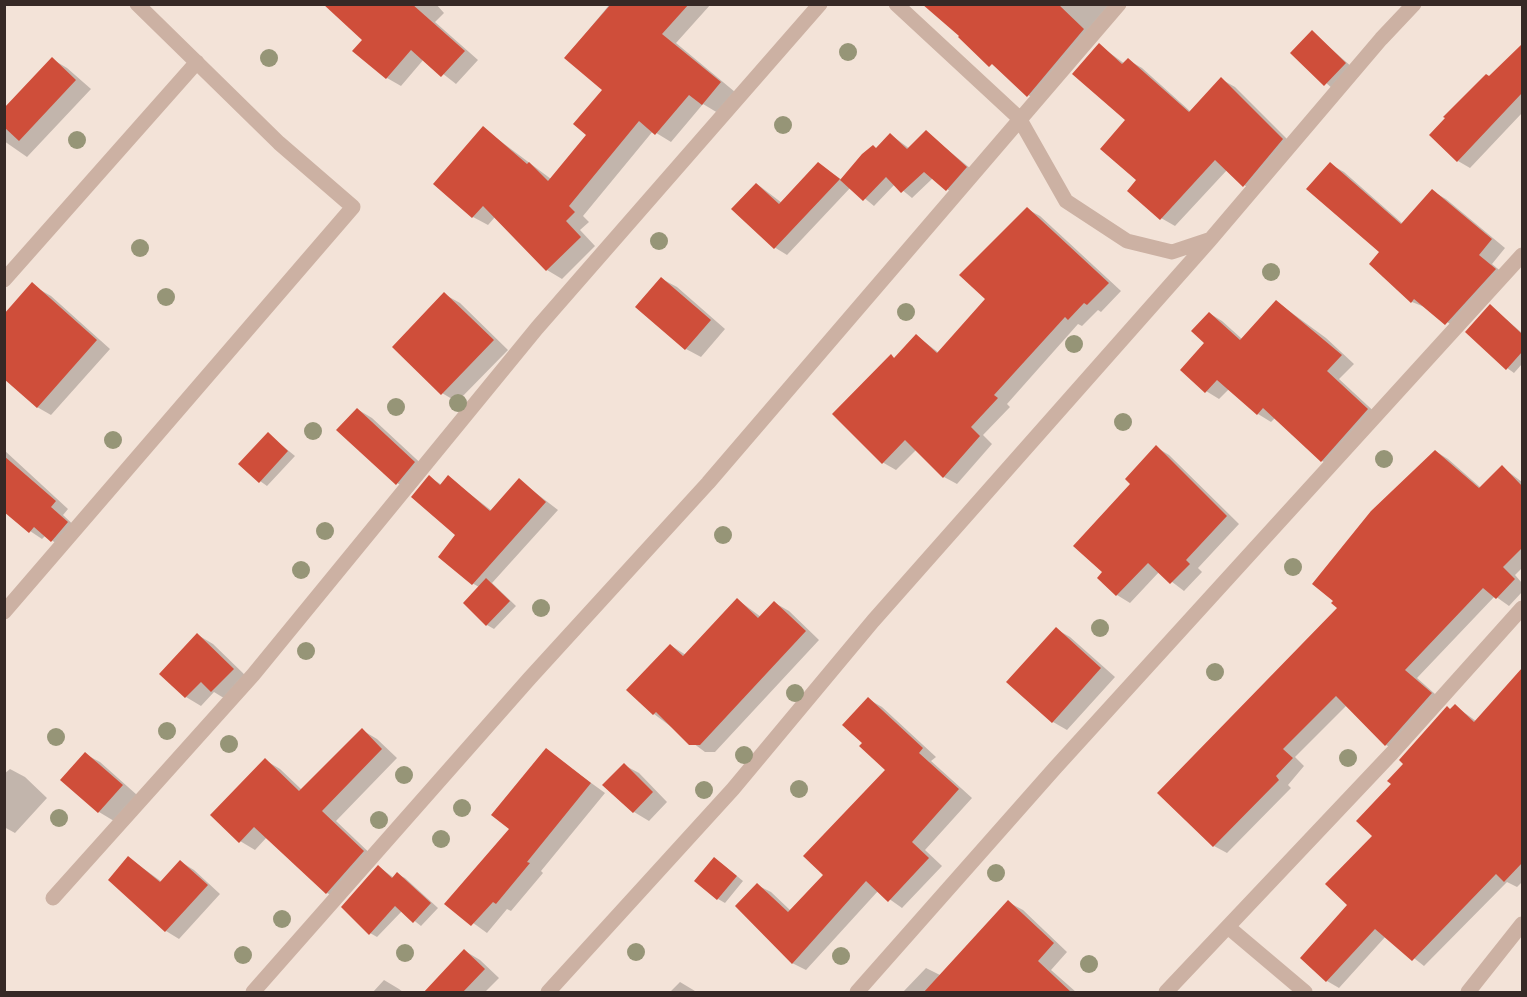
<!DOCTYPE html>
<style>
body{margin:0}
#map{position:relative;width:1527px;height:997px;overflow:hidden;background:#f3e3d8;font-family:"Varela Round",sans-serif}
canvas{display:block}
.frame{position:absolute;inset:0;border:6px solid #362926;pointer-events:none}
</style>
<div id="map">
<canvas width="1527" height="997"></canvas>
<div class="frame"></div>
</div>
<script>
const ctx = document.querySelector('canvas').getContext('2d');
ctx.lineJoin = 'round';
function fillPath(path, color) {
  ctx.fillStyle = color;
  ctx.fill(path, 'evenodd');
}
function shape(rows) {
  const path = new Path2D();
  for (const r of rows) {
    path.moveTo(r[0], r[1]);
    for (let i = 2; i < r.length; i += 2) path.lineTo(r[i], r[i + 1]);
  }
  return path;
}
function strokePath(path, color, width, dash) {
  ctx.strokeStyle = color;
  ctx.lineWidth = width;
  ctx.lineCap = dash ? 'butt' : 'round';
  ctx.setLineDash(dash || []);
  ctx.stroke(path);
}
fillPath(shape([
 [325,4,436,4,444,13,435,22,478,60,456,84,424,59,401,86,387,78,364,40],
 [610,4,711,4,676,43,735,92,718,113,703,104,671,142,653,131,583,216,589,222,580,230,595,246,562,279,547,270,495,217,488,225,473,217,435,184,483,128,551,179,588,135,604,90,566,57],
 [923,4,1110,4,1042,103,1028,95],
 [1312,32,1353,68,1333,89,1292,53],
 [1099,45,1125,64,1128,60,1142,68,1191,112,1221,79,1235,87,1296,148,1258,193,1244,185,1227,170,1175,226,1161,218,1138,180,1128,120],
 [1522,46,1522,113,1470,168,1458,161,1490,78],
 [52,59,67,68,91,89,27,157,4,141,4,110],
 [926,132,976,173,956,196,933,178,912,198,895,184,874,206,851,187,787,255,774,247,757,184,782,203,819,164,842,180,891,135,910,149],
 [1330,164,1344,172,1403,224,1432,191,1446,199,1505,248,1492,264,1509,278,1460,331,1427,308,1412,302,1371,264,1382,252],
 [1027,209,1040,216,1121,291,1101,312,1098,310,1082,326,1078,324,1007,404,1010,407,983,435,992,444,957,484,944,477,917,449,896,470,882,462,891,356,895,359,917,336,939,353,987,299],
 [662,279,677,287,725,329,701,357,686,349],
 [37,288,51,296,110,349,51,415,37,407],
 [444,294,460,303,508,350,457,402,442,393],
 [1277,302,1326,338,1354,364,1339,379,1381,418,1335,468,1322,461,1275,418,1271,422,1258,414,1229,389,1219,399,1206,391,1209,313,1222,321,1242,339],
 [1491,306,1522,333,1522,364,1514,373,1507,368],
 [357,409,372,418,429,471,412,492,397,483],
 [268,434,295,456,267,486,260,481],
 [1156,447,1169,455,1239,524,1198,568,1202,572,1184,591,1159,572,1130,603,1117,595,1099,578,1104,572,1132,484],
 [4,450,68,509,63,515,80,531,65,549,45,536,42,539,30,531,4,510],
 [1435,451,1448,459,1481,488,1502,467,1522,482,1522,568,1515,575,1522,583,1522,592,1509,606,1495,596,1417,678,1444,702,1399,752,1386,745,1347,705,1295,757,1304,766,1288,785,1291,788,1227,853,1214,846,1339,608],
 [429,477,442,485,448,477,492,511,519,480,558,510,492,583,516,606,494,629,487,625,479,587,472,583,458,535],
 [738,600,761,617,775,603,789,611,819,640,715,752,705,752,654,714,670,645,686,655],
 [1056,629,1070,637,1115,677,1067,730,1053,722,1009,682],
 [198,635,213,644,248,678,227,700,214,692,201,706,186,697,161,673],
 [1522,670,1522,842,1519,846,1522,849,1522,882,1517,887,1507,882,1424,966,1386,936,1339,988,1327,981,1302,958,1349,905,1393,784,1455,706,1476,721],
 [868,699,882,707,936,757,931,761,972,798,925,850,942,866,902,908,878,891,806,970,792,963,757,885,771,892,791,911,825,875,887,770,864,743],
 [362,730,377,739,397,758,336,821,378,861,342,901,327,893,267,837,255,850,240,841,265,760,280,769,302,790],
 [546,750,605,793,541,871,543,873,511,911,507,909,487,933,447,904,511,829],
 [85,754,100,762,137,795,114,821,99,812,62,780],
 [624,765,639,773,667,802,649,821,634,812],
 [10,769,25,777,47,798,15,833,4,827,4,774],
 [129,858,162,882,181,862,194,870,220,894,179,939,166,931,110,880],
 [721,863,743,881,725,903,718,899],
 [379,867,394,878,397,874,405,878,438,908,421,926,402,911,377,937,370,933],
 [1008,902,1023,910,1067,952,1051,970,1076,992,903,992,926,968,940,975],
 [465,951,480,960,499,978,485,992,438,992],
 [384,980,399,989,403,992,373,992],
 [680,982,695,991,697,992,670,992]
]), '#0003');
fillPath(shape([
 [323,4,412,4,465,51,441,77,411,50,386,79,352,51,362,40],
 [611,4,689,4,662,34,721,82,702,105,689,95,655,135,639,121,569,206,575,212,566,221,581,237,546,271,483,206,472,218,433,184,483,126,527,164,529,162,548,181,586,135,573,124,602,90,564,58],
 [922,4,1058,4,1084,29,1027,97,992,64,989,67,958,37,959,36],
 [1312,30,1346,63,1324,86,1290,53],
 [1099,43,1122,64,1128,58,1189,112,1221,77,1283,139,1243,187,1215,160,1160,220,1127,191,1136,180,1100,149,1125,120,1072,74],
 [1522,44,1522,93,1457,162,1429,135,1445,118,1443,117,1486,74,1489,76],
 [52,57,76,80,19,141,4,127,4,108],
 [926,130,967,167,946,191,924,172,901,193,886,177,863,201,840,180,862,154,873,145,876,148,890,133,907,149],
 [818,162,840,179,774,249,731,209,756,183,779,204],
 [1330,162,1401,224,1432,189,1492,239,1479,255,1496,269,1445,325,1414,299,1411,303,1369,264,1379,252,1306,189],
 [1027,207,1109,283,1087,305,1084,303,1068,320,1065,317,994,395,998,398,971,427,980,436,943,478,905,440,882,464,832,414,891,354,894,358,916,334,937,353,985,299,959,275],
 [661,277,711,320,685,350,635,307],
 [32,282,97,340,37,408,4,379,4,314],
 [444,292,494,340,441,395,392,347],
 [1276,300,1342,355,1327,371,1368,409,1321,462,1263,408,1257,415,1217,380,1205,393,1180,370,1204,343,1191,331,1209,312,1240,340],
 [1490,304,1522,334,1522,352,1506,370,1465,332],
 [357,408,415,462,396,485,336,430],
 [268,432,288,451,259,483,238,464],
 [1156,445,1227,516,1186,560,1190,564,1170,584,1148,563,1116,596,1097,578,1102,572,1073,546,1130,484,1125,479],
 [1435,450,1479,488,1502,465,1522,486,1522,548,1503,567,1515,579,1496,599,1483,588,1405,670,1432,693,1385,746,1336,696,1283,749,1293,758,1276,776,1279,780,1213,847,1157,793,1337,608,1331,603,1333,601,1312,584,1371,511],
 [4,456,56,501,51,507,68,522,51,542,34,527,29,533,4,512],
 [429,475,440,485,448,475,490,511,519,478,546,502,472,585,438,557,455,535,411,497],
 [486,578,510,601,486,626,463,603],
 [737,598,758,618,774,601,806,631,700,745,689,745,656,712,653,715,626,690,670,644,683,656],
 [1056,627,1101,668,1052,723,1006,682],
 [197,633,234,669,211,692,201,682,185,698,159,674],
 [1522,668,1522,863,1504,882,1496,874,1412,961,1375,929,1326,982,1300,958,1347,905,1325,884,1372,836,1356,821,1391,784,1387,781,1403,764,1399,760,1447,706,1450,709,1455,704,1474,722],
 [868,697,923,748,919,753,959,789,912,842,929,858,888,902,866,881,792,964,735,906,757,883,788,912,823,875,803,856,885,770,859,746,862,743,842,725],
 [362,728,382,749,322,811,364,851,326,894,254,827,239,843,210,815,265,758,299,791],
 [546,748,591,783,527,862,530,863,496,904,493,902,471,926,444,904,509,829,491,815],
 [85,752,123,785,98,813,60,780],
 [624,763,653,792,633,813,602,785],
 [128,856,160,882,180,860,208,885,165,932,108,880],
 [714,857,737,876,717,900,694,881],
 [378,865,392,878,397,872,431,903,413,923,395,906,369,935,341,907],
 [1008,900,1054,943,1038,961,1072,993,923,993],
 [464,949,485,969,462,993,423,993]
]), '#cf4e3a');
strokePath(shape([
 [896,4,1019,118,1066,201,1127,241,1172,252,1208,240],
 [4,280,197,62],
 [4,612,353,207,279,143,137,4],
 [53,898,253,675,537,328,820,4],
 [1228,927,1305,992],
 [253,992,529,679,708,483,1119,4],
 [548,992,733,789,873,621,1210,240,1381,39,1414,4],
 [857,992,1055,768,1522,255],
 [1166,992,1392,753,1522,608],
 [1468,992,1522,924]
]), '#ccb1a3', 15);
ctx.fillStyle = '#969577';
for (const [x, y] of [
 [848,52],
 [269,58],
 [783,125],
 [77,140],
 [659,241],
 [140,248],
 [1271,272],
 [166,297],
 [906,312],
 [1074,344],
 [458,403],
 [396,407],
 [1123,422],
 [313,431],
 [113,440],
 [1384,459],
 [325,531],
 [723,535],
 [1293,567],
 [301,570],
 [541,608],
 [1100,628],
 [306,651],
 [1215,672],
 [795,693],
 [167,731],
 [56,737],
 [229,744],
 [744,755],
 [1348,758],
 [404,775],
 [799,789],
 [704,790],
 [462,808],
 [59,818],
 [379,820],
 [441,839],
 [996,873],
 [282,919],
 [636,952],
 [405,953],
 [243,955],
 [841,956],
 [1089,964]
]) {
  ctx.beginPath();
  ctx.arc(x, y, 9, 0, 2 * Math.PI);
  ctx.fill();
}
</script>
